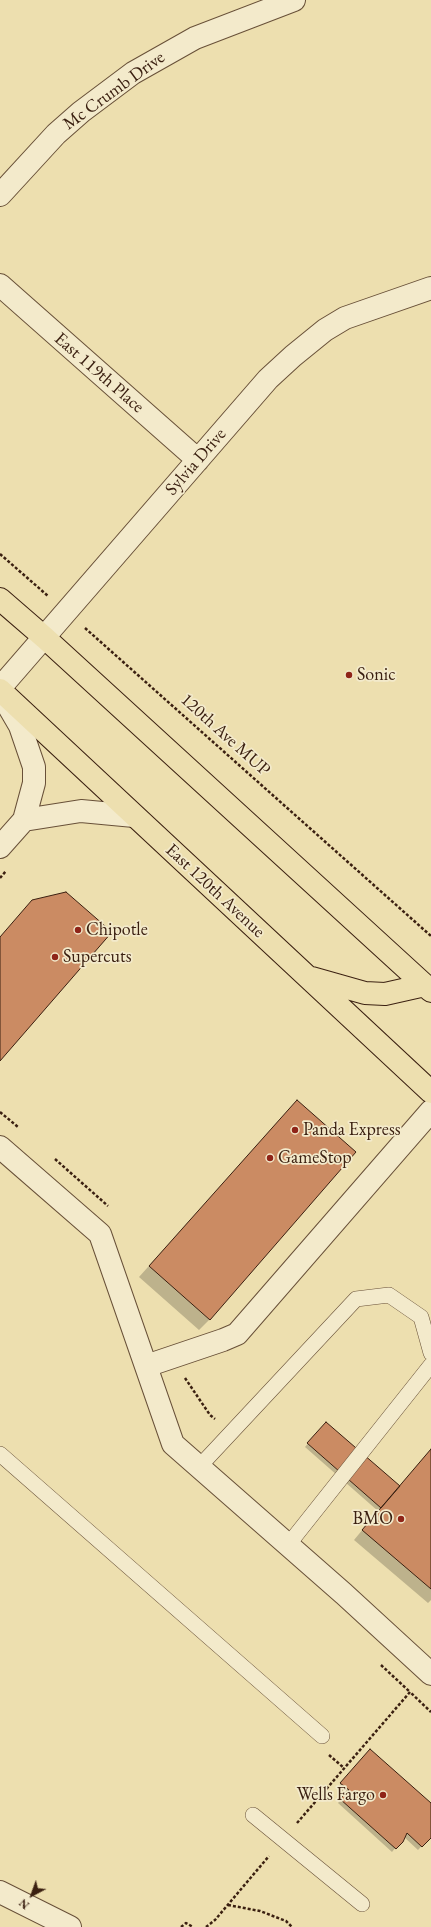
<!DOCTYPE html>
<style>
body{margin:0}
#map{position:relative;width:431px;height:1927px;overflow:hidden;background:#eddfaf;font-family:"EB Garamond",serif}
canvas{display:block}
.north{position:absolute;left:12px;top:1875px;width:40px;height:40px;-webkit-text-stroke:3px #f3eacb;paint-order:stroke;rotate:221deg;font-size:11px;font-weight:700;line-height:16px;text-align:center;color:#3b2011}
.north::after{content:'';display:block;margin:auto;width:14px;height:18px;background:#3b2011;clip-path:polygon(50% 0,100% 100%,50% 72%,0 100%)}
</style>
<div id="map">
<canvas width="431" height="1927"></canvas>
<div class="north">N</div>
</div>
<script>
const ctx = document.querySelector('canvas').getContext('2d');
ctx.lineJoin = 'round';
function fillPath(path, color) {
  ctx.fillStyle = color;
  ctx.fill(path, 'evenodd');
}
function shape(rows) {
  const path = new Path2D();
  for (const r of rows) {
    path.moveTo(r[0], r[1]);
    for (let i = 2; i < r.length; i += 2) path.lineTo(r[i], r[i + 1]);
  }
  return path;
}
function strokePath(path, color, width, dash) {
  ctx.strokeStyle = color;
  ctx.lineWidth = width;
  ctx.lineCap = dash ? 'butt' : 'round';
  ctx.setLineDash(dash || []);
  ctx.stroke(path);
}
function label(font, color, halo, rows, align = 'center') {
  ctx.font = font + ' "EB Garamond",serif';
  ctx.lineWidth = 3.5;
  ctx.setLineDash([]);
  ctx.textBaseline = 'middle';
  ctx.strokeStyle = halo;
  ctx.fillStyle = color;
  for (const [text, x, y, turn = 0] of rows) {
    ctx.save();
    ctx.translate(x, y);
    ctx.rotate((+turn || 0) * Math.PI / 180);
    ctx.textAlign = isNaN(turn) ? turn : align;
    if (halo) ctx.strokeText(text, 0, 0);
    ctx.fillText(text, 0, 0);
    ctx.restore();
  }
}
fillPath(shape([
 [287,1112,210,1319,199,1330,139,1277],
 [323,1426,399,1487,431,1449,431,1600,428,1603,354,1540,378,1511,305,1447],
 [367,1753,431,1804,431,1836,418,1850,404,1837,392,1852,338,1803,346,1794,338,1787]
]), '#0003');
const building = shape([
 [66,892,112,932,0,1061,0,937,32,900,66,892],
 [297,1100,356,1152,210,1320,149,1266,297,1100],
 [326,1422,400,1486,381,1508,307,1443,326,1422],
 [431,1449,431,1589,362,1530,431,1449],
 [370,1749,431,1803,431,1838,422,1847,407,1833,403,1842,396,1849,340,1799,349,1790,340,1783,370,1749]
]);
fillPath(building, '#cb8b63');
strokePath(building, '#3b2011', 1);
const lane = shape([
 [0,1454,322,1736],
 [199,1467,356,1299,389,1295,421,1317,431,1353],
 [288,1545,431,1365],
 [253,1815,362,1904]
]);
const street = shape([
 [0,195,56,134,81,112,133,73,195,38,294,0],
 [0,285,198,460],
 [0,688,268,379,293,356,325,330,345,318,431,288],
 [24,820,81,811,134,816],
 [0,847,24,820,34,783,34,767,20,726,2,695],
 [0,1147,100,1234,173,1444,344,1594,431,1674],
 [146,1366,223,1340,237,1334,431,1111],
 [0,1892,70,1927]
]);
const primary = shape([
 [0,599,45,638,431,991],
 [0,690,431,1092],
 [312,978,365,993,385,994,425,985]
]);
strokePath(lane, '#685038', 16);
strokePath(street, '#685038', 24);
strokePath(primary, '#3b2011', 24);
strokePath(shape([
 [0,554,48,596],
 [85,628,431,936],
 [0,878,6,871],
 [0,1112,18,1127],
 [55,1159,108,1206],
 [185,1378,210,1415,215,1419],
 [381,1665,410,1692],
 [329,1755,344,1768],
 [297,1823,410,1692,431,1712],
 [228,1905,260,1911,286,1921,292,1927],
 [181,1927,186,1923,193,1927],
 [206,1927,215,1920,269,1856]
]), '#3b2011', 2.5, [3, 2]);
strokePath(lane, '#f3eacb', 15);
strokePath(street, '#f3eacb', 22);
strokePath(primary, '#eddfaf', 22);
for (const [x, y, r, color] of [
 [349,675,4,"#8f2418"],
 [78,930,4,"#8f2418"],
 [55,957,4,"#8f2418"],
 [295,1130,4,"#8f2418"],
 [270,1158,4,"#8f2418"],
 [401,1519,4,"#8f2418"],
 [383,1795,4,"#8f2418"]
]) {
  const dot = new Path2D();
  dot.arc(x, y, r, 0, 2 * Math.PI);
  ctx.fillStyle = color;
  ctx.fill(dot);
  strokePath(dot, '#f3eacb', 1.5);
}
label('18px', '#3b2011', '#f3eacb', [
 ["Mc Crumb Drive",114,91,-36],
 ["East 119th Place",99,373,41],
 ["Sylvia Drive",196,462,-49],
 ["120th Ave MUP",225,735,42],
 ["East 120th Avenue",215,891,43]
]);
label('18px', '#3b2011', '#f3eacb', [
 ["Sonic",357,675],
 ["Chipotle",86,930],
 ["Supercuts",63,957],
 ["Panda Express",303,1130],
 ["GameStop",278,1158],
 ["BMO",393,1519,"right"],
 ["Wells Fargo",375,1795,"right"]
], 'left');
</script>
